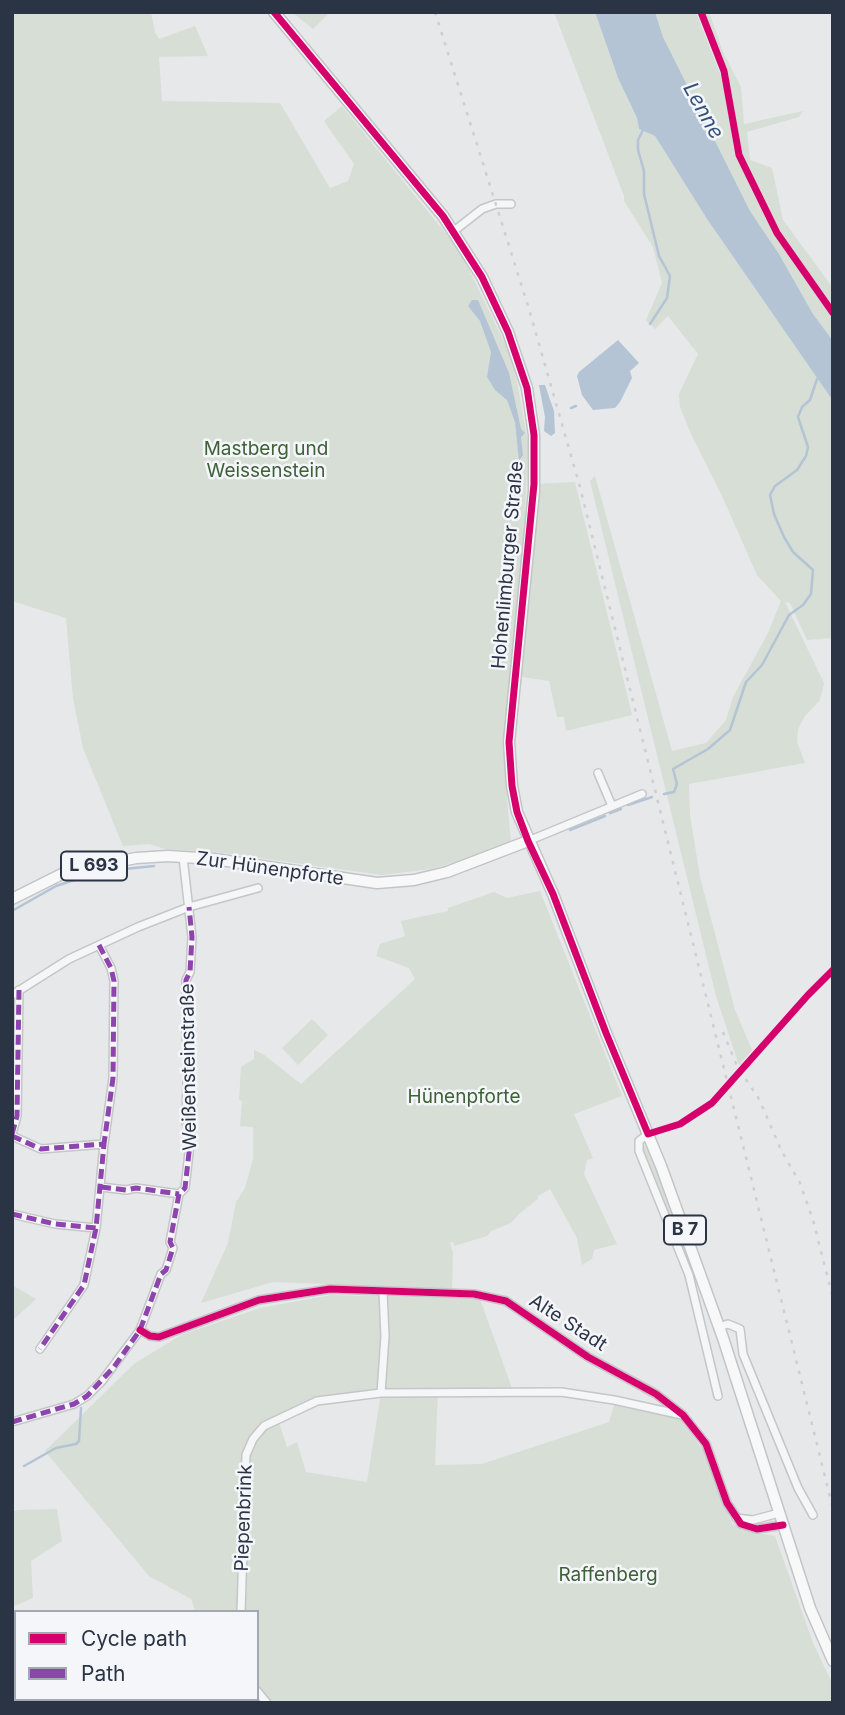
<!DOCTYPE html>
<meta charset="utf-8">
<style>
body{margin:0}
#map{position:relative;width:845px;height:1715px;overflow:hidden;background:#e6e8ea;font-family:Inter,sans-serif}
canvas{display:block}
.frame{position:absolute;inset:0;border:14px solid #2b3445;pointer-events:none}
.legend{position:absolute;left:14px;top:1610px;width:245px;height:91px;box-sizing:border-box;background:#f4f6f9;border:2px solid #a4a8b1;margin:0;padding:9px 12px;list-style:none;font-size:21px;color:#2b3445}
.legend li{display:flex;align-items:center;gap:14px;height:35px}
.legend b{width:35px;border:2px solid #a4a8b1}
</style>
<div id="map">
<canvas width="845" height="1715"></canvas>
<div class="frame"></div>
<ul class="legend">
<li><b style="height:9px;background:#d6006c"></b>Cycle path</li>
<li><b style="height:9px;background:#8e44ad"></b>Path</li>
</ul>
</div>
<script>
const ctx = document.querySelector('canvas').getContext('2d');
ctx.lineJoin = 'round';
function fillPath(path, color) {
  ctx.fillStyle = color;
  ctx.fill(path, 'evenodd');
}
function shape(rows) {
  const path = new Path2D();
  for (const r of rows) {
    path.moveTo(r[0], r[1]);
    for (let i = 2; i < r.length; i += 2) path.lineTo(r[i], r[i + 1]);
  }
  return path;
}
function strokePath(path, color, width, dash) {
  ctx.strokeStyle = color;
  ctx.lineWidth = width;
  ctx.lineCap = dash ? 'butt' : 'round';
  ctx.setLineDash(dash || []);
  ctx.stroke(path);
}
function label(font, color, halo, rows, align = 'center') {
  ctx.font = font + ' Inter,sans-serif';
  ctx.lineWidth = 5;
  ctx.setLineDash([]);
  ctx.textBaseline = 'middle';
  ctx.strokeStyle = halo;
  ctx.fillStyle = color;
  for (const [text, x, y, turn = 0] of rows) {
    ctx.save();
    ctx.translate(x, y);
    ctx.rotate((+turn || 0) * Math.PI / 180);
    ctx.textAlign = isNaN(turn) ? turn : align;
    if (halo) ctx.strokeText(text, 0, 0);
    ctx.fillText(text, 0, 0);
    ctx.restore();
  }
}
fillPath(shape([
 [12,12,151,12,155,32,159,39,195,26,208,56,159,57,162,101,280,103,330,188,348,181,354,164,324,121,342,106,460,251,513,360,528,442,522,583,507,701,505,774,511,844,499,850,430,869,382,875,216,852,165,849,150,844,123,846,83,748,73,698,66,618,12,601],
 [292,12,330,12,313,29],
 [554,12,595,12,618,78,637,118,639,129,655,136,707,219,833,401,833,638,807,640,790,603,785,602,824,683,820,700,805,716,798,729,797,742,805,763,689,784,690,815,700,877,735,1010,752,1050,739,1065,716,996,590,481,595,476,672,751,706,743,726,720,733,697,768,633,781,601,757,575,722,496,690,432,680,407,679,394,698,354,668,316,655,329,646,320,662,283,653,247,624,201,624,196],
 [655,12,696,12,724,84,734,149,738,146,729,84,701,12,709,12,723,52,741,87,744,124,803,111,799,117,747,132,750,160,772,168,783,220,833,288,833,341,813,314,779,254,750,211,663,37],
 [575,482,632,715,566,731,564,717,557,717,549,681,515,676,535,484],
 [540,891,622,1096,574,1114,593,1158,587,1160,584,1174,617,1244,594,1250,592,1259,582,1265,577,1238,550,1189,538,1196,538,1199,520,1213,511,1223,491,1231,487,1236,454,1246,453,1242,450,1242,453,1253,452,1289,273,1282,201,1303,228,1243,236,1202,245,1188,253,1159,253,1127,240,1126,242,1101,239,1100,241,1067,254,1059,254,1050,263,1054,301,1084,415,979,409,968,376,956,380,944,405,936,401,921,448,911,448,908,494,892,507,898],
 [312,1019,328,1035,298,1065,282,1048],
 [643,1145,646,1147,658,1173,698,1283,694,1283,687,1259,644,1155],
 [12,1285,36,1299,12,1321],
 [331,1295,480,1299,513,1391,438,1391,435,1465,482,1464,609,1422,615,1402,675,1417,682,1421,707,1455,732,1524,751,1532,775,1536,813,1643,833,1685,833,1703,228,1703,226,1699,257,1699,257,1612,196,1612,191,1599,149,1576,45,1451,134,1364,181,1335,260,1308],
 [381,1393,367,1482,306,1472,297,1442,287,1447,278,1420,317,1401],
 [57,1509,62,1541,31,1561,33,1598,12,1607,12,1512,18,1510]
]), '#d6ded6');
fillPath(shape([
 [595,12,655,12,663,37,750,211,779,254,813,314,833,341,833,401,707,219,655,136,639,129,637,118,618,78],
 [472,300,478,300,509,373,521,429,525,433,521,437,523,455,519,461,515,422,507,400,495,390,487,377,491,352,480,321,468,306],
 [618,340,639,363,630,371,632,378,620,402,615,408,593,410,582,395,577,376,579,372],
 [539,385,545,385,554,411,555,433,551,436,544,431,545,417]
]), '#b4c4d5');
strokePath(shape([
 [643,130,638,140,638,150,644,171,644,194,659,256,670,276,667,298,650,324],
 [571,408,576,406],
 [664,794,674,792,677,784,673,769,708,749,730,730,746,682,762,665,789,615,803,605,811,594,813,570,793,552,784,537,774,514,770,495,775,486,797,470,806,456,808,447,798,417,802,407,810,400,817,379],
 [628,805,652,797],
 [610,813,621,809],
 [570,830,605,816],
 [12,911,56,886,87,876,105,871,154,866],
 [24,1466,56,1448,76,1444,79,1441,81,1408]
]), '#b4c4d5', 2.5);
const minor = shape([
 [454,231,482,209,496,204,511,204],
 [598,773,612,806],
 [528,841,642,794],
 [99,945,111,968,114,981,113,1078,104,1144],
 [12,995,69,959,138,927,189,907,258,888],
 [12,1134,17,1116,19,990],
 [648,1134,639,1141,639,1151,689,1275,718,1396],
 [12,1136,41,1149,104,1144,96,1228,84,1285,40,1349],
 [101,1187,126,1190,136,1188,179,1194],
 [12,1214,55,1224,96,1228],
 [719,1327,728,1324,740,1329,743,1354,798,1488,813,1515],
 [140,1330,150,1336,159,1337,259,1300,330,1289,474,1294,506,1301,588,1357,656,1394,683,1415,706,1444,727,1503,741,1524,757,1529,783,1525],
 [381,1393,561,1392,614,1400,682,1415],
 [12,1422,74,1404,87,1396,102,1381,140,1330,161,1274,166,1270,173,1248,170,1242,179,1194,185,1188,191,1135,186,1123,187,1080,191,1071,191,1048,186,1039,186,980,190,972,192,937,183,857],
 [736,1518,753,1520,779,1513],
 [241,1612,246,1455,253,1439,264,1426,317,1401,381,1393,385,1336,383,1292],
 [257,1691,267,1703]
]);
const primary = shape([
 [274,12,443,216,482,277,508,332,527,388,534,435,534,491,509,742,512,786,517,812,553,894,606,1033,661,1166,723,1338,810,1608,833,1661],
 [12,899,66,872,136,858,168,856,214,859,377,883,414,880,447,872,528,841]
]);
strokePath(minor, '#c4c6c8', 10);
strokePath(primary, '#c2c5c8', 13);
strokePath(minor, '#f5f6f7', 7);
strokePath(primary, '#f8f8f8', 10);
strokePath(shape([
 [435,12,529,309,580,487,833,1509],
 [723,1032,737,1066,759,1099,781,1150,800,1183,813,1220,833,1298]
]), '#cecfd2', 2.5, [3.5, 7]);
strokePath(shape([
 [99,945,111,968,114,981,113,1078,104,1144],
 [12,1134,17,1116,19,990],
 [12,1136,41,1149,104,1144,96,1228,84,1285,40,1349],
 [101,1187,126,1190,136,1188,179,1194],
 [12,1214,55,1224,96,1228],
 [12,1422,74,1404,87,1396,114,1367,140,1330,161,1274,166,1270,173,1248,170,1242,179,1194,185,1188,191,1135,186,1123,187,1080,191,1071,191,1048,186,1039,186,980,190,972,192,937,189,907]
]), '#8e44ad', 5, [10, 5]);
strokePath(shape([
 [274,12,443,216,482,277,508,332,527,388,534,435,534,484,509,742,512,786,517,812,528,841,553,894,606,1033,648,1134,680,1124,712,1103,808,995,833,970],
 [701,12,724,71,739,155,777,233,833,313],
 [140,1330,150,1336,159,1337,259,1300,330,1289,474,1294,506,1301,588,1357,656,1394,683,1415,706,1444,727,1503,741,1524,757,1529,783,1525]
]), '#d6006c', 7);
for (const [x, y, w] of [
 [94,866,66],
 [685,1230,42]
]) {
  const box = new Path2D();
  box.roundRect(x - w / 2, y - 14.5, w, 29, 5);
  ctx.fillStyle = '#f4f6f9';
  ctx.fill(box);
  strokePath(box, '#2b3445', 2);
}
label('bold 18px', '#2b3445', null, [
 ["L 693",94,866],
 ["B 7",685,1230]
]);
label('19px', '#3f6138', '#f4f6f9', [
 ["Mastberg und",266,449],
 ["Weissenstein",266,471],
 ["Hünenpforte",464,1097],
 ["Raffenberg",608,1575]
]);
label('19px', '#2b3445', '#f4f6f9', [
 ["Hohenlimburger Straße",508,565,-85],
 ["Zur Hünenpforte",270,869,8],
 ["Weißensteinstraße",189,1067,-91],
 ["Alte Stadt",568,1323,33],
 ["Piepenbrink",244,1518,-88]
]);
label('italic 21px', '#34527a', '#f4f6f9', [
 ["Lenne",703,111,61]
]);
</script>
